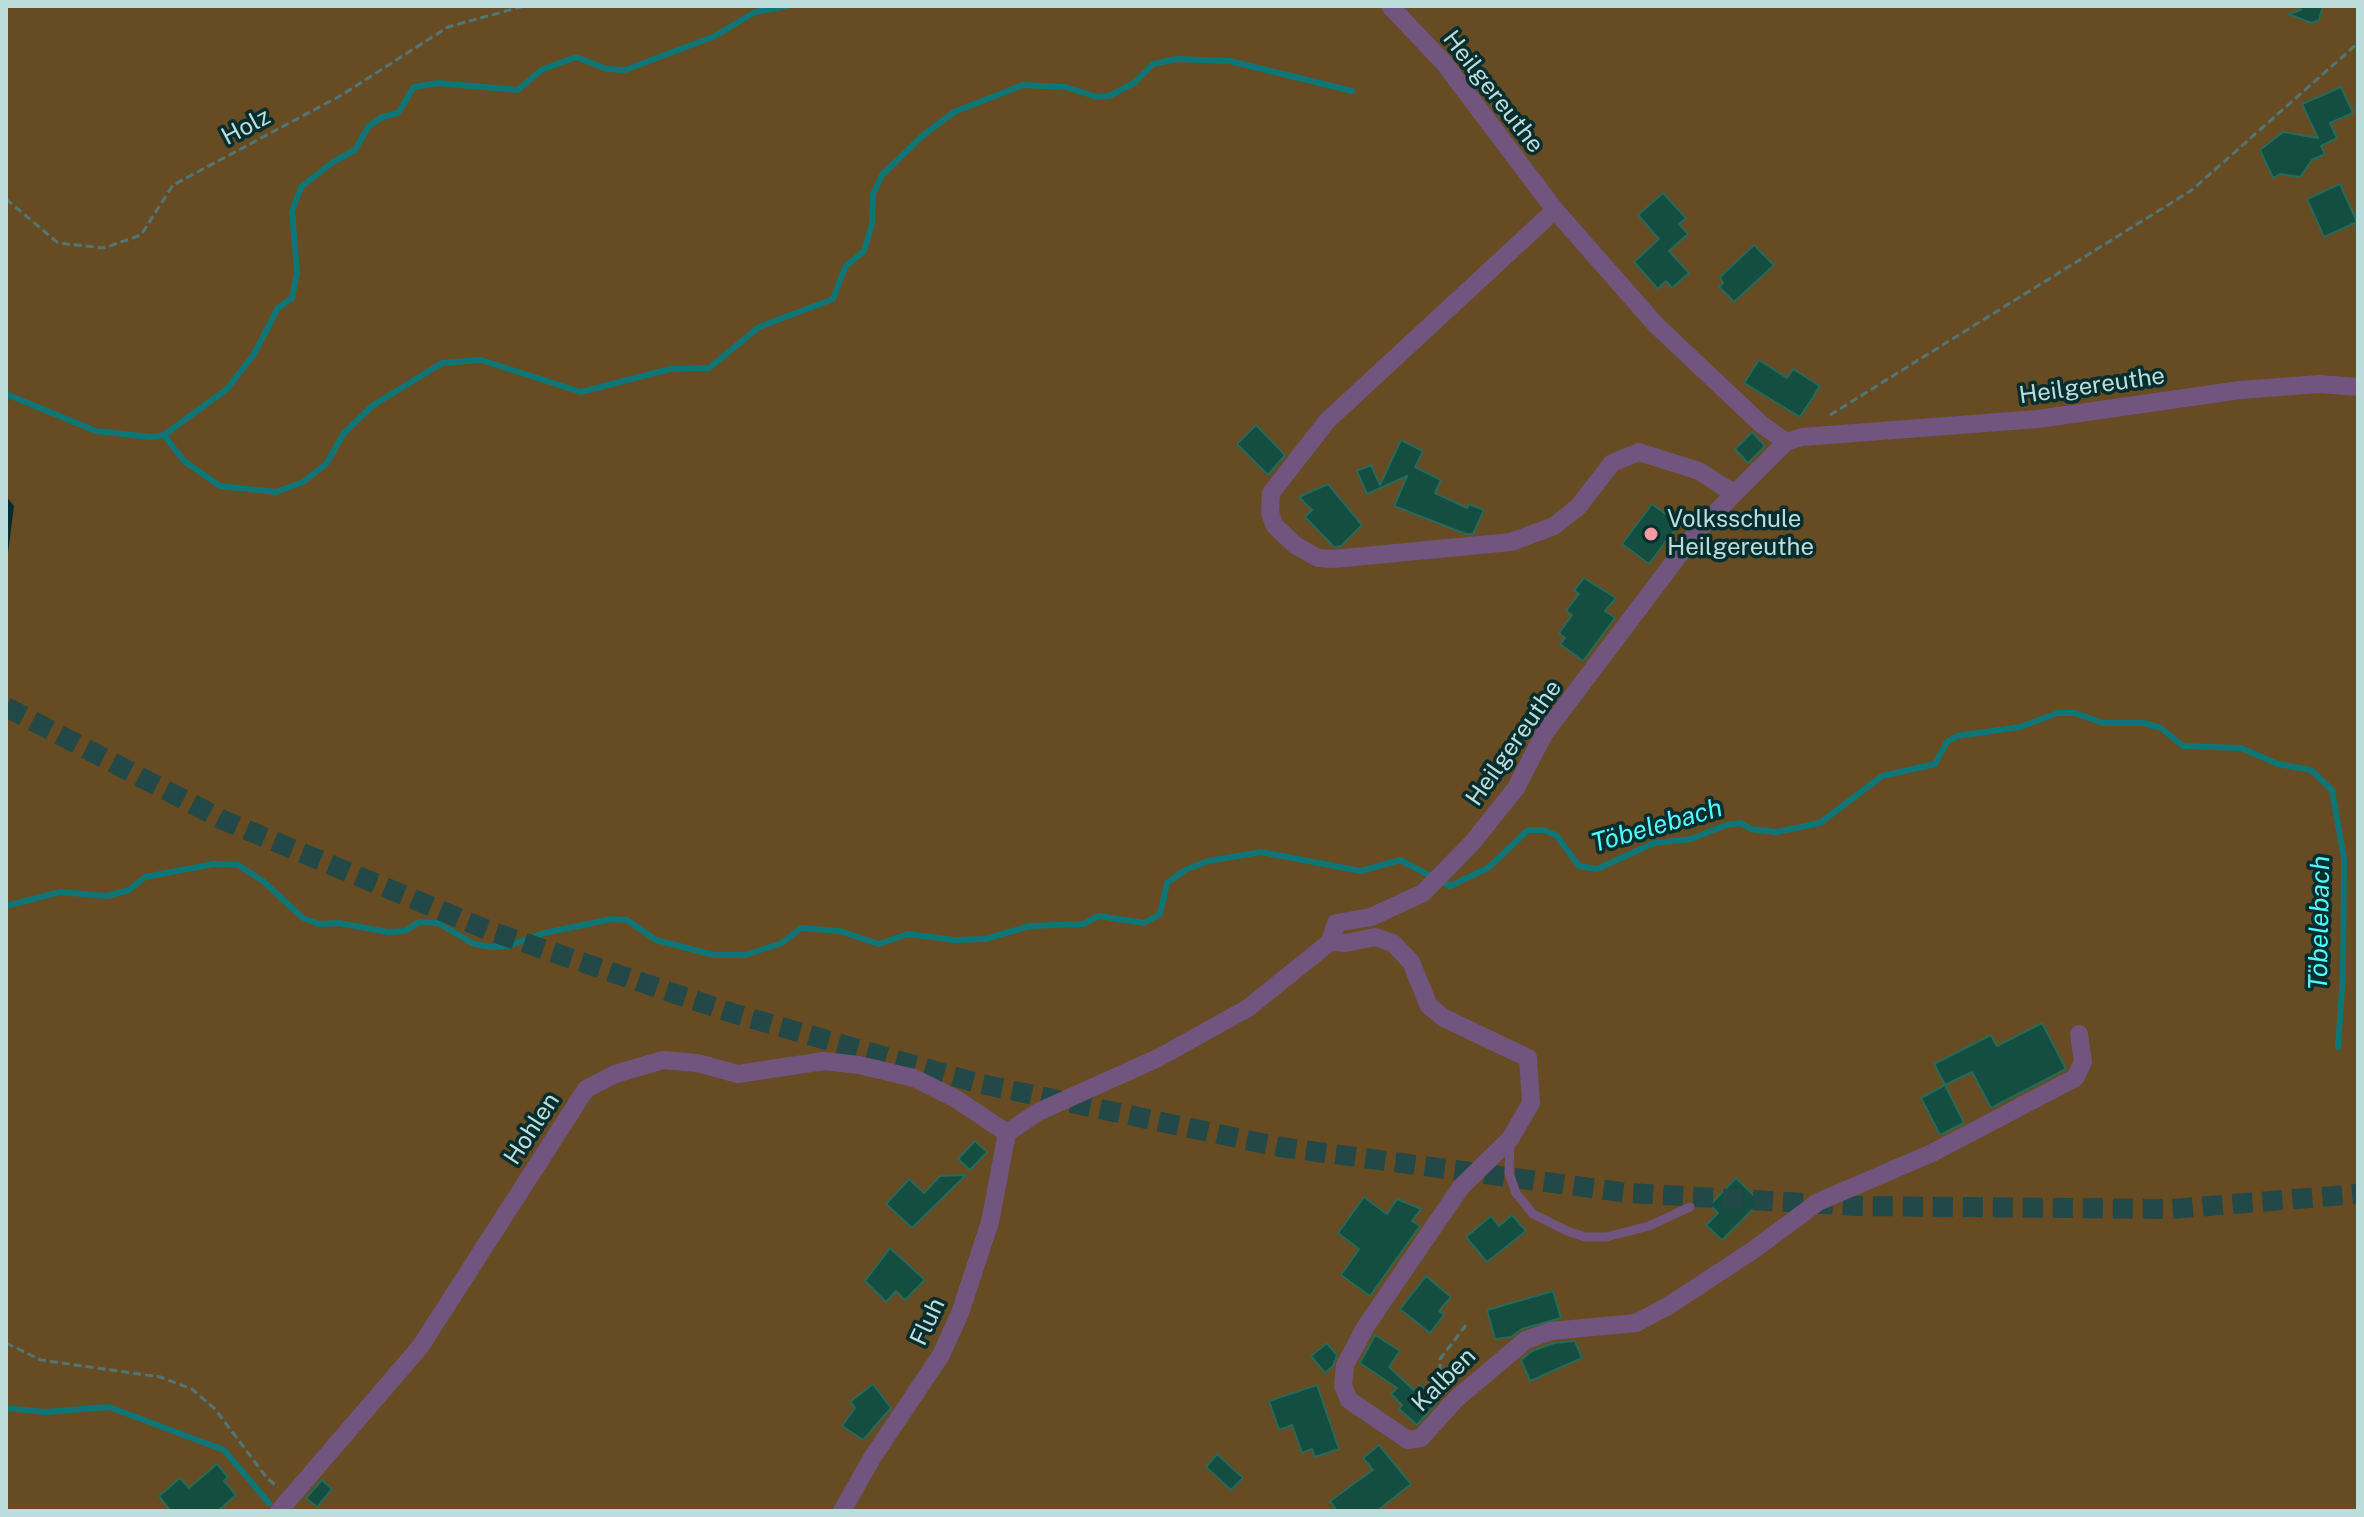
<!DOCTYPE html>
<meta charset="utf-8">
<style>
body{margin:0}
#map{position:relative;width:2364px;height:1517px;overflow:hidden;background:#072e2e;font-family:"Public Sans",sans-serif}
canvas{display:block}
.frame{position:absolute;inset:0;border:8px solid #bcdddc;pointer-events:none}
</style>
<div id="map">
<canvas width="2364" height="1517"></canvas>
<div class="frame"></div>
</div>
<script>
const ctx = document.querySelector('canvas').getContext('2d');
ctx.lineJoin = 'round';
function fillPath(path, color) {
  ctx.fillStyle = color;
  ctx.fill(path, 'evenodd');
}
function shape(rows) {
  const path = new Path2D();
  for (const r of rows) {
    path.moveTo(r[0], r[1]);
    for (let i = 2; i < r.length; i += 2) path.lineTo(r[i], r[i + 1]);
  }
  return path;
}
function strokePath(path, color, width, dash) {
  ctx.strokeStyle = color;
  ctx.lineWidth = width;
  ctx.lineCap = dash ? 'butt' : 'round';
  ctx.setLineDash(dash || []);
  ctx.stroke(path);
}
function label(font, color, halo, rows, align = 'center') {
  ctx.font = font + ' "Public Sans",sans-serif';
  ctx.lineWidth = 7;
  ctx.setLineDash([]);
  ctx.textBaseline = 'middle';
  ctx.strokeStyle = halo;
  ctx.fillStyle = color;
  for (const [text, x, y, turn = 0] of rows) {
    ctx.save();
    ctx.translate(x, y);
    ctx.rotate((+turn || 0) * Math.PI / 180);
    ctx.textAlign = isNaN(turn) ? turn : align;
    if (halo) ctx.strokeText(text, 0, 0);
    ctx.fillText(text, 0, 0);
    ctx.restore();
  }
}
fillPath(shape([
 [6,6,2358,6,2358,1511,6,1511,6,569,14,506,6,496]
]), '#674b22');
strokePath(shape([
 [6,394,96,431,151,437,164,435,184,461,220,486,276,492,303,482,326,464,344,433,372,406,442,363,481,360,581,392,670,369,709,368,759,327,833,299,845,267,864,251,872,224,873,194,882,175,921,137,954,112,1023,85,1066,87,1097,97,1109,96,1134,83,1153,64,1176,59,1230,61,1352,91],
 [164,435,227,389,254,354,278,308,292,298,297,273,292,211,301,187,333,162,355,150,368,127,382,117,398,113,414,87,438,83,518,90,541,70,576,57,607,69,625,70,715,36,755,12,787,6],
 [6,906,60,892,107,896,129,890,145,877,214,864,238,865,263,881,303,918,319,924,339,923,388,932,405,931,419,922,438,923,474,944,491,947,508,946,544,933,612,919,627,920,656,940,714,955,745,955,782,943,801,928,840,931,879,944,908,934,954,940,985,939,1030,926,1083,924,1099,916,1144,923,1160,914,1167,883,1185,870,1208,861,1261,852,1361,871,1400,860,1450,886,1488,868,1528,830,1544,830,1557,836,1579,866,1597,869,1654,843,1691,839,1726,825,1741,823,1751,829,1776,832,1820,823,1882,776,1935,764,1947,742,1957,736,2020,727,2058,713,2075,713,2103,723,2144,723,2161,728,2183,746,2241,748,2278,764,2311,770,2332,790,2344,859,2343,973,2338,1047],
 [6,1408,45,1412,109,1407,224,1450,269,1503]
]), '#0e7676', 6);
const building = shape([
 [2299,6,2323,6,2319,20,2312,23,2288,14,2301,10,2299,6],
 [2341,87,2353,113,2330,123,2337,138,2321,146,2325,154,2312,160,2300,177,2280,174,2273,178,2260,150,2283,132,2318,138,2302,104,2341,87],
 [2340,184,2357,222,2324,237,2307,199,2340,184],
 [1663,193,1686,218,1679,224,1688,234,1669,251,1689,273,1672,288,1666,281,1658,289,1634,262,1659,239,1638,215,1663,193],
 [1754,245,1774,265,1734,302,1719,287,1723,283,1720,277,1754,245],
 [1759,360,1787,378,1793,369,1820,386,1800,417,1744,383,1759,360],
 [1256,425,1285,455,1268,475,1237,444,1256,425],
 [1752,432,1765,446,1748,463,1735,449,1752,432],
 [1401,440,1423,451,1415,467,1441,480,1435,493,1467,508,1469,504,1484,510,1473,534,1466,534,1394,506,1407,476,1367,494,1357,471,1371,465,1380,485,1401,440],
 [1328,484,1362,525,1341,546,1334,547,1305,517,1312,510,1299,497,1328,484],
 [1652,504,1679,524,1649,564,1622,544,1652,504],
 [1584,578,1616,598,1605,611,1615,618,1583,661,1560,644,1565,638,1559,633,1572,615,1566,611,1579,594,1574,590,1584,578],
 [2042,1023,2066,1069,1991,1108,1972,1072,1945,1085,1934,1064,1991,1035,1997,1046,2042,1023],
 [1945,1085,1964,1123,1940,1135,1921,1098,1945,1085],
 [975,1141,987,1152,970,1170,958,1159,975,1141],
 [966,1175,912,1228,886,1204,909,1179,924,1193,940,1176,966,1175],
 [1736,1178,1760,1202,1722,1240,1706,1225,1718,1213,1710,1205,1736,1178],
 [1364,1197,1387,1214,1397,1199,1421,1209,1412,1221,1420,1226,1370,1296,1341,1275,1359,1249,1338,1233,1364,1197],
 [1512,1215,1526,1231,1487,1262,1466,1237,1491,1216,1499,1226,1512,1215],
 [890,1248,925,1280,905,1300,896,1291,886,1302,865,1281,890,1248],
 [1426,1276,1451,1297,1439,1311,1444,1315,1430,1333,1400,1309,1426,1276],
 [1553,1291,1561,1318,1522,1329,1511,1337,1495,1339,1487,1310,1553,1291],
 [1375,1335,1400,1351,1389,1367,1415,1391,1420,1385,1438,1401,1417,1425,1399,1409,1402,1405,1391,1394,1397,1388,1360,1363,1375,1335],
 [1575,1341,1582,1358,1530,1381,1521,1360,1532,1351,1554,1343,1575,1341],
 [1327,1343,1337,1355,1333,1366,1325,1373,1311,1356,1327,1343],
 [873,1384,891,1408,863,1440,842,1426,855,1408,850,1402,873,1384],
 [1317,1385,1339,1449,1315,1457,1312,1449,1302,1453,1292,1425,1279,1430,1269,1401,1317,1385],
 [1379,1445,1411,1484,1377,1511,1337,1511,1330,1501,1373,1470,1363,1458,1379,1445],
 [1217,1454,1243,1478,1231,1490,1206,1467,1217,1454],
 [217,1464,228,1477,224,1481,236,1495,218,1511,171,1511,159,1496,180,1478,189,1488,217,1464],
 [322,1480,332,1489,317,1507,306,1498,322,1480]
]);
fillPath(building, '#134e41');
strokePath(building, '#286959', 2);
strokePath(shape([
 [6,707,223,820,490,931,732,1013,977,1083,1280,1147,1629,1193,1857,1206,2171,1209,2358,1194]
]), '#224848', 20, [20, 10]);
strokePath(shape([
 [6,199,58,243,104,248,141,235,173,185,340,96,448,27,524,6],
 [1830,415,2192,190,2358,43],
 [6,1343,41,1360,160,1377,192,1389,215,1409,267,1478,278,1487],
 [1446,1382,1440,1374,1440,1359,1466,1325]
]), '#517675', 3, [8, 4]);
strokePath(shape([
 [1510,1143,1509,1173,1516,1193,1533,1214,1567,1231,1585,1237,1606,1237,1649,1226,1690,1207]
]), '#72557f', 9);
strokePath(shape([
 [1390,6,1444,63,1555,210,1656,325,1761,424,1786,442],
 [1555,210,1327,421,1271,493,1270,513,1275,526,1295,545,1318,558,1333,559,1511,542,1554,526,1578,507,1612,463,1639,452,1699,471,1732,492],
 [1330,942,1346,943,1375,937,1393,943,1411,962,1429,1006,1444,1018,1528,1058,1531,1103,1510,1139,1461,1187,1366,1326,1345,1365,1343,1386,1349,1400,1408,1440,1421,1438,1456,1399,1526,1340,1551,1331,1636,1323,1668,1306,1752,1251,1818,1202,1932,1153,2075,1078,2083,1062,2079,1034],
 [1007,1133,1038,1112,1158,1058,1248,1008,1330,942,1336,923,1371,917,1423,893,1472,843,1516,788,1544,734,1698,530,1786,442,1802,437,2038,419,2240,390,2319,384,2358,387],
 [279,1511,420,1347,586,1089,615,1074,663,1060,697,1063,738,1074,824,1061,859,1065,914,1078,956,1099,1007,1133],
 [842,1511,872,1458,941,1355,960,1313,990,1222,1007,1133]
]), '#72557f', 18);
for (const [x, y, r, color] of [
 [1651,534,8,"#f49aa1"]
]) {
  const dot = new Path2D();
  dot.arc(x, y, r, 0, 2 * Math.PI);
  ctx.fillStyle = color;
  ctx.fill(dot);
  strokePath(dot, '#072e2e', 3);
}
label('24px', '#bcdddc', '#072e2e', [
 ["Heilgereuthe",1493,92,52],
 ["Holz",246,127,-28],
 ["Heilgereuthe",2092,386,-8],
 ["Heilgereuthe",1514,743,-55],
 ["Hohlen",532,1129,-57],
 ["Fluh",928,1322,-65],
 ["Kalben",1444,1380,-45]
]);
label('24px', '#bcdddc', '#072e2e', [
 ["Volksschule",1667,520],
 ["Heilgereuthe",1667,548]
], 'left');
label('italic 26px', '#52fcfc', '#072e2e', [
 ["Töbelebach",1657,826,-16],
 ["Töbelebach",2320,923,-89]
]);
</script>
